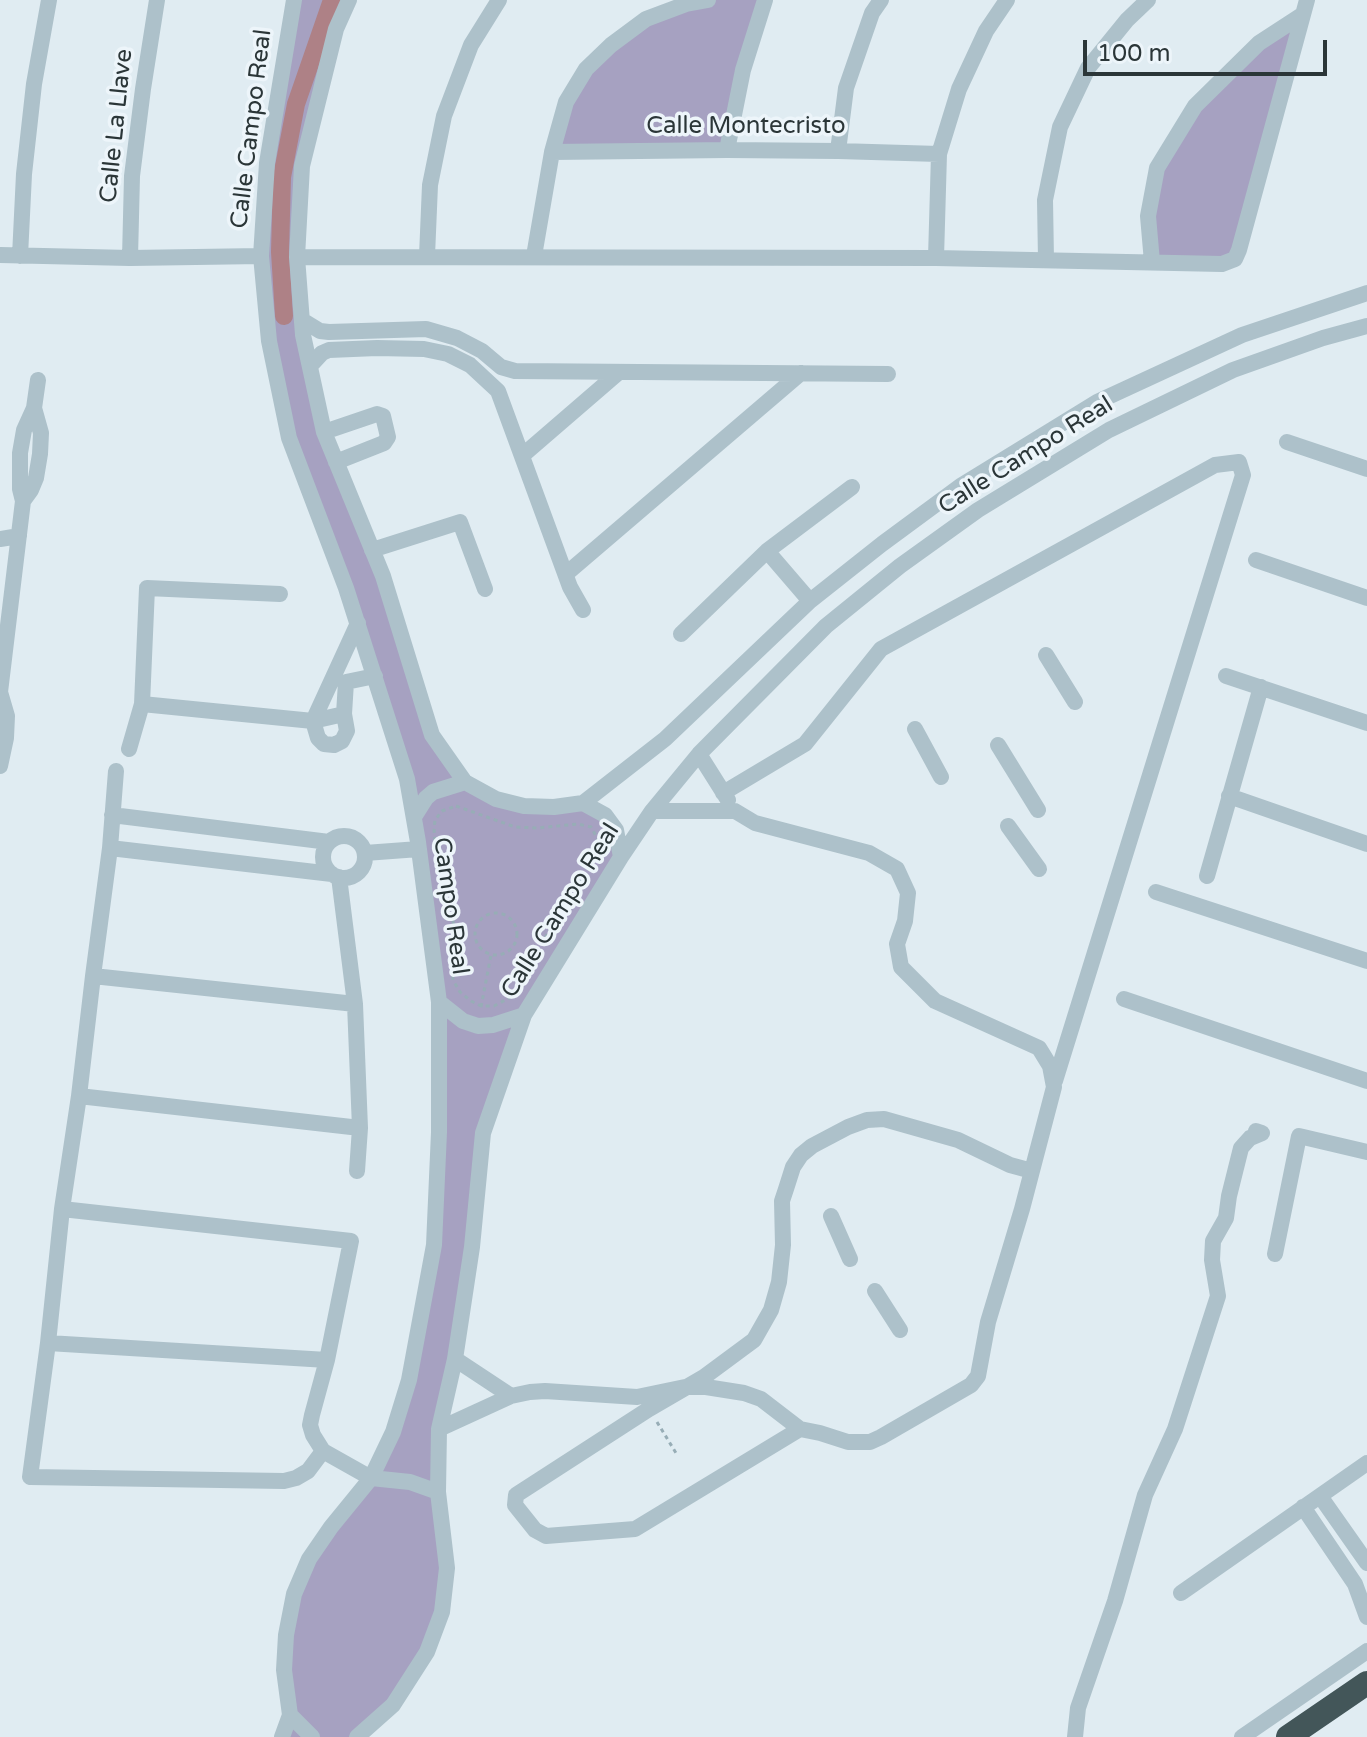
<!DOCTYPE html>
<style>
body{margin:0}
#map{position:relative;width:1367px;height:1737px;overflow:hidden;background:#e0ecf2;font-family:"Varela Round",sans-serif}
canvas{display:block}
.scale{position:absolute;left:1083px;top:40px;width:244px;height:36px;box-sizing:border-box;border:4px solid #2b3638;border-top:0;padding-left:10px;font-size:24px;line-height:28px;white-space:nowrap;color:#2b3638;-webkit-text-stroke:6px #edf5fa;paint-order:stroke}
</style>
<div id="map">
<canvas width="1367" height="1737"></canvas>
<div class="scale">100 m</div>
</div>
<script>
const ctx = document.querySelector('canvas').getContext('2d');
ctx.lineJoin = 'round';
function fillPath(path, color) {
  ctx.fillStyle = color;
  ctx.fill(path, 'evenodd');
}
function shape(rows) {
  const path = new Path2D();
  for (const r of rows) {
    if (r.length === 3) {
      path.moveTo(r[0] + r[2], r[1]);
      path.arc(r[0], r[1], r[2], 0, 2 * Math.PI);
      continue;
    }
    path.moveTo(r[0], r[1]);
    for (let i = 2; i < r.length; i += 2) path.lineTo(r[i], r[i + 1]);
  }
  return path;
}
function strokePath(path, color, width, dash) {
  ctx.strokeStyle = color;
  ctx.lineWidth = width;
  ctx.lineCap = dash ? 'butt' : 'round';
  ctx.setLineDash(dash || []);
  ctx.stroke(path);
}
function label(font, color, halo, rows, align = 'center') {
  ctx.font = font + ' "Varela Round",sans-serif';
  ctx.lineWidth = 7;
  ctx.setLineDash([]);
  ctx.textBaseline = 'middle';
  ctx.strokeStyle = halo;
  ctx.fillStyle = color;
  for (const [text, x, y, turn = 0] of rows) {
    ctx.save();
    ctx.translate(x, y);
    ctx.rotate((+turn || 0) * Math.PI / 180);
    ctx.textAlign = isNaN(turn) ? turn : align;
    if (halo) ctx.strokeText(text, 0, 0);
    ctx.fillText(text, 0, 0);
    ctx.restore();
  }
}
fillPath(shape([
 [294,0,349,0,302,166,297,257,324,432,432,735,465,782,496,799,583,803,605,815,621,857,524,1015,483,1133,439,1429,447,1568,427,1652,357,1737,282,1737,294,1594,393,1432,434,1245,439,1002,407,779,289,438,269,341,267,163],
 [708,0,765,0,727,150,552,152,586,69,646,19],
 [1302,15,1235,259,1152,262,1157,168,1195,106]
]), '#a6a1c1');
strokePath(shape([
 [284,316,280,252,282,177,296,104,332,0]
]), '#ae8186', 18);
strokePath(shape([
 [456,806,515,827,537,828,578,824,591,827,600,843,599,852,553,923,524,979,511,997,494,1006,481,1006,471,1001,460,992,453,980,452,960,455,932,451,910,443,894,442,881,445,870,442,856,435,842,434,829,435,820,442,811,456,806],
 [496,934,21],
 [481,1007,491,955],
 [657,1422,676,1453]
]), '#97adb6', 3, [4, 4]);
strokePath(shape([
 [349,0,336,29,302,166,297,257,303,335,324,432,383,576,432,735,465,782],
 [727,150,743,70,765,0],
 [838,151,846,88,872,13,881,0],
 [552,152,727,150,838,151,939,154],
 [0,255,130,258,261,256],
 [20,256,24,174,34,84,49,0],
 [427,256,430,185,444,116,471,45,499,0],
 [534,256,552,152,566,102,586,69,611,45,646,19,686,4,708,0],
 [297,257,936,258,1222,264,1235,259,1239,250,1307,0],
 [130,258,132,176,143,89,157,0],
 [936,258,939,154,959,89,986,31,1007,0],
 [1046,260,1045,200,1060,127,1088,68,1127,20,1148,0],
 [1152,262,1148,216,1157,168,1195,106,1259,43,1302,15],
 [302,320,320,331,329,332,426,329,457,338,482,351,501,367,515,371,888,374],
 [310,366,322,353,329,350,377,348,424,349,448,354,470,365,498,391,570,587,583,610],
 [324,432,377,414,383,416,388,437,384,443,336,462],
 [1287,442,1367,469],
 [523,455,618,373],
 [23,501,31,490,36,478,40,454,41,433,34,408],
 [0,539,19,536],
 [372,550,460,522,485,589],
 [767,551,810,601],
 [1256,560,1367,598],
 [566,574,801,373],
 [280,594,147,588,142,704,313,721,344,714],
 [358,623,313,721,318,738,324,744,334,745,342,741,347,731,344,714,346,682,375,676],
 [681,634,767,551,852,487],
 [1046,655,1075,702],
 [1226,676,1367,723],
 [0,692,23,501,20,489,20,453,24,430,34,408,38,380],
 [915,729,941,777],
 [998,745,1038,810],
 [129,749,142,704],
 [699,754,728,800],
 [0,766,6,738,7,716,0,692],
 [116,771,110,848,93,976,79,1096,62,1209,48,1343,30,1477,284,1481,296,1478,308,1471,323,1451],
 [723,793,805,744,881,649,1215,465,1239,462,1243,475,1055,1081],
 [1229,796,1367,844],
 [583,803,665,739,810,601,882,544,962,485,1097,402,1242,335,1367,293],
 [112,815,329,842],
 [414,817,426,798,433,792,465,782,496,799,524,806,554,807,583,803,605,815,616,830,621,857],
 [1008,826,1039,869],
 [344,857,21],
 [110,848,332,874],
 [365,853,419,849],
 [1207,876,1261,687],
 [339,877,355,1004,360,1128,357,1171],
 [1156,892,1367,961],
 [93,976,355,1004],
 [1124,999,1367,1081],
 [439,1002,463,1021,478,1026,493,1025,524,1015],
 [79,1096,360,1128],
 [62,1209,351,1241,327,1360,312,1415,310,1425,313,1435,323,1451,371,1478,410,1482,438,1492],
 [831,1216,850,1259],
 [1275,1254,1299,1136,1367,1152],
 [875,1291,900,1330],
 [48,1343,327,1360],
 [455,1359,511,1396],
 [439,1429,511,1396,530,1392,545,1391,637,1397,685,1387,706,1387,744,1393,761,1399,800,1429,820,1433,848,1442,870,1442,881,1437,971,1385,978,1376,988,1322,1022,1209,1054,1087,1050,1066,1039,1048,935,1001,901,967,897,944,905,921,908,893,897,869,869,853,755,823,735,811,652,811],
 [800,1429,635,1529,546,1536,535,1530,515,1505,516,1495,649,1409,704,1377,754,1340,771,1310,779,1282,783,1245,782,1201,786,1189,793,1167,801,1155,812,1146,848,1127,867,1120,884,1119,958,1140,1010,1165,1032,1171],
 [1320,1496,1367,1563],
 [1303,1507,1355,1584,1367,1617],
 [1181,1593,1367,1463],
 [290,1715,312,1737],
 [282,1737,290,1715,284,1670,286,1635,294,1594,309,1559,331,1527,371,1478,393,1432,409,1380,434,1245,439,1132,439,1002,418,842,407,779,346,588,289,438,269,341,261,256,267,163,294,0],
 [357,1737,393,1705,427,1652,442,1612,447,1568,438,1492,439,1429,455,1359,472,1247,483,1133,524,1015,621,857,652,811,699,754,826,626,900,566,978,510,1109,430,1233,370,1323,338,1367,326],
 [1075,1737,1078,1708,1115,1601,1145,1495,1175,1429,1218,1296,1212,1260,1213,1241,1226,1218,1229,1196,1241,1148,1250,1138,1262,1133,1256,1131],
 [1242,1737,1367,1651]
]), '#adc1ca', 16);
strokePath(shape([
 [1288,1737,1367,1683]
]), '#435659', 24);
label('24px', '#2b3638', '#edf5fa', [
 ["Calle La Llave",117,126,-84],
 ["Calle Montecristo",746,127],
 ["Calle Campo Real",252,129,-83],
 ["Calle Campo Real",1026,456,-32],
 ["Campo Real",450,906,82],
 ["Calle Campo Real",561,911,-58]
]);
</script>
